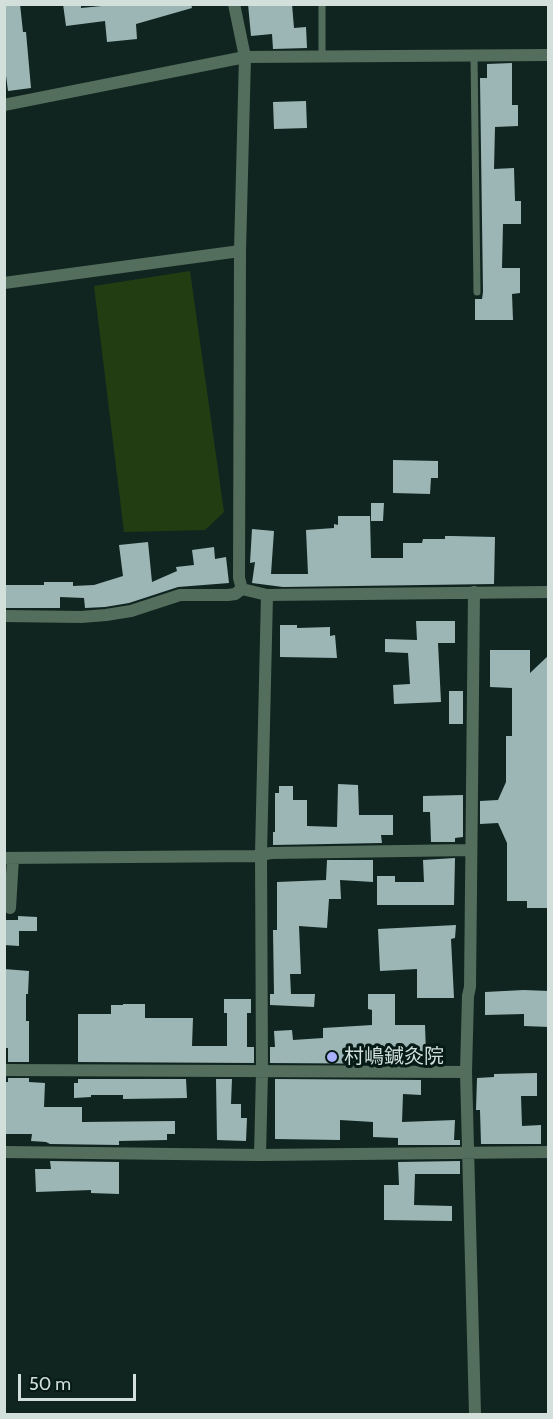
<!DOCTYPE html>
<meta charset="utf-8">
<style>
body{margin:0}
#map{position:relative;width:553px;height:1419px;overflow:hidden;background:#102520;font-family:Cabin,sans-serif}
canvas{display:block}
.frame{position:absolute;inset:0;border:6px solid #d2dfdb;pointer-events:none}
.scale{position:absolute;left:18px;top:1374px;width:118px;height:27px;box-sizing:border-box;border:3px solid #d2dfdb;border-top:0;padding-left:8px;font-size:18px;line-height:21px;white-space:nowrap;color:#d2dfdb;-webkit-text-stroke:4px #061b16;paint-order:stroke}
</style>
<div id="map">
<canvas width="553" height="1419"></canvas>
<div class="frame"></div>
<div class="scale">50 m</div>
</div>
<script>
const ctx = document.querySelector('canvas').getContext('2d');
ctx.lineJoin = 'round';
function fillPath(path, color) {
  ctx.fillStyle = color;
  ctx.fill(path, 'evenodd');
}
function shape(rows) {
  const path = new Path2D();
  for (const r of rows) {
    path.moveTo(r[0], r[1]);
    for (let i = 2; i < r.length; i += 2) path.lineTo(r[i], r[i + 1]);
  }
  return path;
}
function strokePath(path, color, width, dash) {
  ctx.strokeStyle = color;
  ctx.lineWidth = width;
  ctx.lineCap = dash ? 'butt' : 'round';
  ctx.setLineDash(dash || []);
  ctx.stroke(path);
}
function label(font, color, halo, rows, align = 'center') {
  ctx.font = font + ' Cabin,"Noto Sans JP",sans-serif';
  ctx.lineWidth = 6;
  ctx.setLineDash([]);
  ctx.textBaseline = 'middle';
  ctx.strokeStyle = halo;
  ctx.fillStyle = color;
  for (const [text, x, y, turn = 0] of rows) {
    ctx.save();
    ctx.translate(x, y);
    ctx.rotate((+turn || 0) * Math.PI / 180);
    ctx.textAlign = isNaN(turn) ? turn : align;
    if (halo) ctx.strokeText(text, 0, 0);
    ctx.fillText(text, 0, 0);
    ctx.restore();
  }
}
fillPath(shape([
 [190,271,224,512,205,530,124,532,94,286]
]), '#233d12');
fillPath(shape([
 [4,4,20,4,23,32,26,32,31,88,8,91,4,60],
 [63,4,81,4,81,8,122,4,191,4,192,8,136,24,137,39,107,42,105,21,66,26],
 [248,4,292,4,294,28,306,27,307,48,273,49,272,34,251,36],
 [512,63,512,105,518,105,518,126,495,127,494,169,514,168,515,201,521,201,521,224,503,224,502,268,520,268,520,293,512,294,513,320,475,320,475,299,482,299,483,292,480,78,487,78,487,64],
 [306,101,307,128,274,129,273,102],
 [393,460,438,461,438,478,431,478,430,494,393,493],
 [371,503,384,503,383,521,371,521],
 [338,516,370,516,371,558,403,558,403,543,422,543,423,539,445,539,445,536,452,536,495,537,494,584,283,587,252,583,255,562,250,563,252,529,274,531,271,574,308,574,306,530,334,528,334,524,338,525],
 [148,542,152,582,177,571,176,567,194,565,192,550,214,547,215,559,226,557,229,583,178,587,129,603,105,607,85,608,84,598,60,597,60,608,6,608,6,585,44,585,44,582,73,582,73,586,94,585,123,576,119,545],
 [416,621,455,621,455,643,438,643,441,702,394,704,393,685,410,684,408,653,385,652,385,639,417,640],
 [280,625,297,625,297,628,330,627,330,636,335,635,337,658,280,657],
 [490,650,530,650,530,673,549,655,549,908,527,908,527,901,507,901,507,843,498,823,480,824,480,801,498,800,506,782,506,736,512,736,512,688,490,687],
 [449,691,463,691,463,724,449,724],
 [338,784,358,785,359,815,393,815,393,835,381,835,382,843,273,845,273,832,275,832,275,793,279,793,279,786,293,786,293,800,307,800,307,826,337,827],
 [463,795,463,837,455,838,455,842,431,842,430,812,423,812,423,796],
 [455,858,454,905,377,905,377,876,395,876,395,882,424,882,423,860],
 [327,860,373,860,373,882,340,880,341,899,329,899,327,928,299,926,301,974,290,974,291,994,315,994,314,1007,270,1005,270,994,274,994,273,930,277,930,277,882,326,880],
 [18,916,37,917,37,931,19,931,19,946,4,945,4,920,18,920],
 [456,925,455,938,451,939,454,998,417,998,417,969,380,971,378,929],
 [4,969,29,971,28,994,26,994,26,1021,29,1021,29,1062,8,1062,8,1048,4,1048],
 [524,990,549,991,549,1027,524,1026,524,1014,485,1015,485,992],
 [368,994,395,994,395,1025,425,1025,426,1054,422,1054,421,1064,270,1063,270,1047,275,1047,274,1031,292,1030,293,1040,323,1038,323,1028,372,1025,372,1010,368,1009],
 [224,999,251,999,251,1013,247,1013,247,1047,254,1047,254,1063,78,1062,78,1014,111,1014,111,1005,123,1005,123,1004,145,1004,145,1018,193,1018,192,1046,227,1046,227,1013,224,1013],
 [537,1073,537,1096,521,1096,522,1126,541,1125,541,1144,481,1144,480,1110,476,1110,477,1078,494,1077,494,1074],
 [8,1078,29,1078,29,1082,45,1083,44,1107,82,1107,82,1122,175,1121,175,1134,167,1134,167,1140,119,1141,119,1145,50,1144,46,1142,31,1141,32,1134,4,1134,4,1082,8,1082],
 [78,1079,186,1079,187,1098,123,1099,123,1095,91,1095,91,1097,74,1098,74,1083,78,1083],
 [216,1079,232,1079,231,1104,241,1104,241,1118,247,1118,246,1141,217,1140],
 [275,1079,421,1080,421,1095,403,1094,402,1122,455,1120,454,1140,460,1140,460,1145,398,1145,398,1138,373,1137,373,1122,340,1120,340,1140,275,1139],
 [50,1161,119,1162,119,1194,91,1193,91,1190,36,1192,35,1169,51,1169],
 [460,1161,460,1174,415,1174,414,1205,452,1206,452,1221,384,1220,384,1185,399,1185,398,1162]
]), '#9cb6b6');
strokePath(shape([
 [322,4,322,56],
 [474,55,477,292]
]), '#546e5d', 7);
strokePath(shape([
 [234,4,245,57,240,251,239,578,242,589],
 [4,105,245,57,548,55],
 [4,283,240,251],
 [242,589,267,595,548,592],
 [474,592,470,987,468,996,466,1072,475,1414],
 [4,616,81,617,106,615,131,611,180,595,228,595,235,594,242,589],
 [4,858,255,856,271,853,470,850],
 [10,908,13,858],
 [4,1070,466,1072],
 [4,1152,260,1155,548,1152],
 [260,1155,262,1072,261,854,267,595]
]), '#546e5d', 12);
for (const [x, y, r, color] of [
 [332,1057,6,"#a9b0fc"]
]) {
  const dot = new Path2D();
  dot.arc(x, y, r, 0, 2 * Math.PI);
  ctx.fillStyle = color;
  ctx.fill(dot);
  strokePath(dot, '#061b16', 2);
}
label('20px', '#d2dfdb', '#061b16', [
 ["村嶋鍼灸院",344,1057]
], 'left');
</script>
